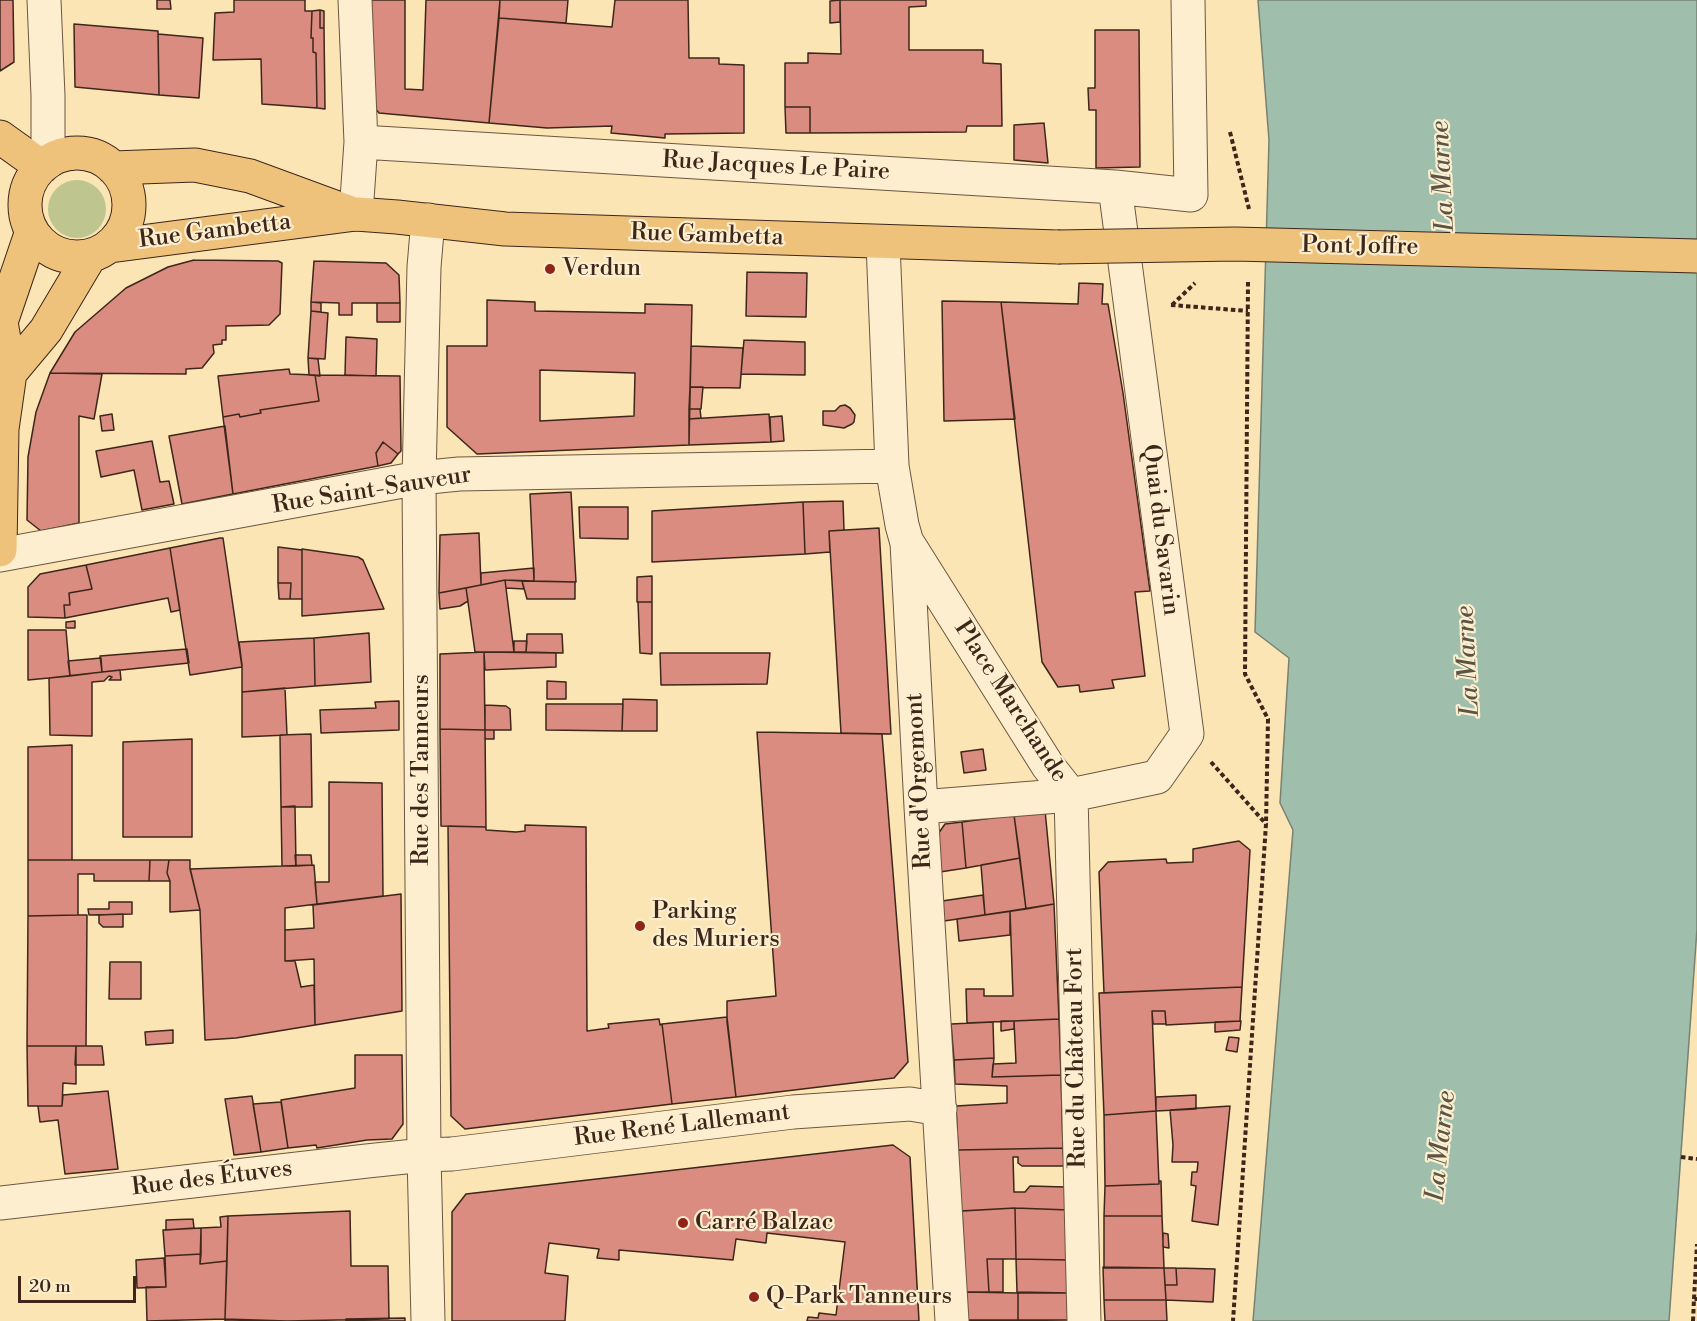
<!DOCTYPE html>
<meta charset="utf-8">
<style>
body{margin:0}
#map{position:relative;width:1697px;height:1321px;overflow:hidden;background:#fbe5b4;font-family:"Libre Bodoni",serif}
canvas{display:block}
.scale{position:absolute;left:18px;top:1276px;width:118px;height:27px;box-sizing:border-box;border:3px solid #3e261b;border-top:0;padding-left:8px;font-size:18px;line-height:21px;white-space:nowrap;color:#3e261b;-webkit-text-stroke:4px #fceece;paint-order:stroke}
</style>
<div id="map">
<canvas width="1697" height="1321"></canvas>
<div class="scale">20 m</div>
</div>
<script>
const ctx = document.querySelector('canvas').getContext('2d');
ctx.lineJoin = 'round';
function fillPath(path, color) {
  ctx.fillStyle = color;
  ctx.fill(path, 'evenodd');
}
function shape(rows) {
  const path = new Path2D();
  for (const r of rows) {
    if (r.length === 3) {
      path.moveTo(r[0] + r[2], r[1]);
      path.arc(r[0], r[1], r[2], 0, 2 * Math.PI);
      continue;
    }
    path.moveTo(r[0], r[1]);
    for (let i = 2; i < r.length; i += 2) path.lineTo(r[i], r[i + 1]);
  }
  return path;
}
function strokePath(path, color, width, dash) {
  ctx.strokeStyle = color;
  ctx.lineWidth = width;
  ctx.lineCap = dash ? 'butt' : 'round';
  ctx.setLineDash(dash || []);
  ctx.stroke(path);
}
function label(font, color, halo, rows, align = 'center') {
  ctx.font = font + ' "Libre Bodoni",serif';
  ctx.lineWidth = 4.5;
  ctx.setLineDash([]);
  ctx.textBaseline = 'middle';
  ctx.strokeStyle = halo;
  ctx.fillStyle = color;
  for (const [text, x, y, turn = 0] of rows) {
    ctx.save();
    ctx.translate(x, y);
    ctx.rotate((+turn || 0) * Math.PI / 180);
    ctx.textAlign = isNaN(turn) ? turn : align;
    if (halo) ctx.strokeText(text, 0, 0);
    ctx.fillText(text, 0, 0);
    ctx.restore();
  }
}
fillPath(shape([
 [77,209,29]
]), '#bec58e');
const water = shape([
 [1258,0,1697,0,1697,929,1669,1321,1253,1321,1293,830,1280,803,1289,658,1255,632,1269,140,1258,0]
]);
fillPath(water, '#9fbfac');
strokePath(water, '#788272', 1.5);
const building = shape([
 [0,0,13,0,14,62,0,71,0,0],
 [157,0,170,0,171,9,157,9,157,0],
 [234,0,305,0,305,11,312,11,311,38,313,38,313,52,316,53,317,108,262,104,261,59,213,60,215,13,234,12,234,0],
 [368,0,405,0,405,89,423,90,426,0,500,0,489,123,379,113,370,102,368,0],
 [500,0,568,0,566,23,499,18,500,0],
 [615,0,688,0,689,58,719,58,719,64,744,65,744,133,665,134,665,138,611,133,612,126,547,128,489,123,499,18,612,27,615,0],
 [840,0,926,0,926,6,909,7,909,50,983,50,983,63,1001,64,1002,126,967,126,966,132,810,133,810,107,785,107,785,63,808,63,808,53,841,54,840,0],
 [840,0,840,22,830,23,830,1,840,0],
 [320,10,320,28,324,28,325,109,317,108,316,53,313,52,313,38,311,38,312,11,320,10],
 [320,10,324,11,324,28,320,28,320,10],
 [74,24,158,31,159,95,75,87,74,24],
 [1095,30,1139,30,1140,167,1096,168,1096,110,1089,110,1088,88,1095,88,1095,30],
 [158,34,203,38,199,98,159,95,158,34],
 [785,107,810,107,810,133,786,133,785,107],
 [1044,123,1048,163,1014,160,1014,125,1044,123],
 [194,260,278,261,282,263,280,314,269,325,226,326,226,340,222,340,222,344,213,345,214,353,202,368,186,369,186,374,50,373,75,332,126,288,168,267,194,260],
 [314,261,386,263,399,275,400,303,352,303,352,315,339,315,339,303,311,302,314,261],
 [747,272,807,273,806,317,746,316,747,272],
 [1079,283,1103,284,1102,304,1108,304,1123,393,1150,591,1135,592,1145,676,1112,680,1114,688,1080,692,1079,685,1058,687,1042,662,1001,302,1078,304,1079,283],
 [487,300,535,302,535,311,645,313,645,304,692,305,689,445,477,454,447,427,447,346,487,346,487,300],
 [540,370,635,373,634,416,540,421,540,370],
 [942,301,1001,302,1015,419,944,421,942,301],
 [311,302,321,303,321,312,311,311,311,302],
 [377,303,400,303,400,322,377,322,377,303],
 [311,311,328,313,325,359,308,358,311,311],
 [346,337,377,339,376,376,345,375,346,337],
 [744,340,805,342,805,375,741,374,744,340],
 [691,346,743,348,740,388,690,387,691,346],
 [308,358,318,359,320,376,309,375,308,358],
 [289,369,290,374,315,375,319,401,260,410,261,413,240,417,239,414,223,417,218,376,289,369],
 [50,373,102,374,94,419,79,416,79,523,41,531,27,520,28,457,36,412,50,373],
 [315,375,400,376,401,451,398,454,383,442,376,453,378,466,233,494,223,417,239,414,240,417,261,413,260,410,319,401,315,375],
 [690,387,703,387,701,409,689,409,690,387],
 [845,405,850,408,855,415,854,422,852,424,844,428,823,425,823,411,835,411,840,406,845,405],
 [689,409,700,409,701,418,689,419,689,409],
 [112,414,114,430,102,431,100,416,112,414],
 [769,414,771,442,689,445,689,419,769,414],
 [782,416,784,441,771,442,770,417,782,416],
 [225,426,233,494,182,504,169,436,225,426],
 [152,441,160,482,169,481,174,504,142,510,134,470,101,477,96,451,152,441],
 [383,442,398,454,391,463,378,466,376,453,383,442],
 [571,492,576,582,534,581,530,494,571,492],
 [843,501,844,530,829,531,830,552,805,554,803,502,843,501],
 [803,502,805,554,652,562,652,511,803,502],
 [579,507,628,507,628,539,580,538,579,507],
 [879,528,891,734,841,733,829,531,879,528],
 [479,533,481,585,439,593,440,535,479,533],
 [220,538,223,538,242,667,190,675,170,548,220,538],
 [278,547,302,550,302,599,290,599,291,583,278,583,278,547],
 [170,548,180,610,171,612,168,598,65,618,64,605,70,605,69,593,92,589,86,565,170,548],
 [302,549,358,557,363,560,384,609,302,616,302,549],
 [86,565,92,589,69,593,70,605,64,605,65,618,28,617,28,587,40,574,86,565],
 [534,568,534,581,505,580,481,585,481,573,534,568],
 [652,576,652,602,637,602,637,577,652,576],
 [505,580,514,652,475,652,466,588,505,580],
 [505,580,522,581,524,589,506,588,505,580],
 [522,581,575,582,575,599,527,599,522,581],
 [278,583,291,583,290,599,279,599,278,583],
 [466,588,468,601,460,606,440,609,439,593,466,588],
 [638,602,652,602,652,654,640,653,638,602],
 [75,621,75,628,66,628,66,622,75,621],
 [28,630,66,630,70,676,28,680,28,630],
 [369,633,371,682,315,686,314,638,369,633],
 [527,634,562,634,563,653,526,652,527,634],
 [314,638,315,686,242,692,242,665,239,642,314,638],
 [514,641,527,641,526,652,514,652,514,641],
 [187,649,189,663,102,672,100,656,187,649],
 [484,652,485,730,440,729,440,654,484,652],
 [484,652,556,653,556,667,485,670,484,652],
 [660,653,770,653,767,684,661,685,660,653],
 [101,658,102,672,70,676,68,661,101,658],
 [120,670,121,680,109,680,112,677,109,676,104,681,92,682,92,736,50,735,49,678,120,670],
 [547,681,566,682,566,699,547,699,547,681],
 [285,688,287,735,242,737,242,692,285,688],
 [623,699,657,700,657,731,622,731,623,699],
 [399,701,399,730,321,733,320,710,376,708,375,702,399,701],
 [546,704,623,704,622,731,546,730,546,704],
 [485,705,506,706,510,709,511,730,485,730,485,705],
 [440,729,485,730,486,827,441,826,440,729],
 [485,730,494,730,494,739,485,739,485,730],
 [757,732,882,734,908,1062,894,1078,736,1097,727,1022,727,1001,776,996,757,732],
 [311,734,312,807,281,807,280,735,311,734],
 [192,739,192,837,123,837,123,742,192,739],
 [72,745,72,860,28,860,28,747,72,745],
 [983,749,986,770,964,773,961,752,983,749],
 [329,782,382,783,383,896,317,904,315,882,329,882,329,782],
 [295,806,296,866,282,866,281,807,295,806],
 [1045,810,1054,904,1026,909,1014,815,1045,810],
 [1014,815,1020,858,966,868,962,822,1014,815],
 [962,822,966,868,940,872,938,834,945,824,962,822],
 [525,825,586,827,587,1031,609,1028,608,1024,659,1019,660,1025,662,1024,672,1104,465,1129,451,1116,448,826,486,827,486,830,516,832,525,831,525,825],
 [1239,841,1250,850,1242,987,1104,993,1099,872,1108,862,1166,859,1167,863,1193,862,1193,849,1239,841],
 [295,855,311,855,312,865,296,866,295,855],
 [1020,858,1026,909,985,915,981,865,1020,858],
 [28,860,150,860,149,881,94,881,94,874,78,874,78,915,28,916,28,860],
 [150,860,169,860,167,873,170,881,149,881,150,860],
 [169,860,190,860,190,868,200,910,170,912,170,881,167,873,169,860],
 [314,865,317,904,285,908,285,961,295,961,301,987,314,985,315,1025,236,1038,205,1040,200,910,190,869,314,865],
 [401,894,402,1011,315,1025,314,959,285,961,285,930,314,928,313,905,401,894],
 [983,895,985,915,944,921,942,901,983,895],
 [109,902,132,902,132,914,89,915,88,909,109,909,109,902],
 [1054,904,1059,1019,967,1023,966,989,984,989,984,996,1013,996,1010,911,1054,904],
 [1010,911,1010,935,959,941,957,919,1010,911],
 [123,914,123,927,103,927,99,923,99,915,123,914],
 [78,915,87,915,86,1046,27,1046,28,916,78,915],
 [110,962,141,962,141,999,109,999,110,962],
 [1242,987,1240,1021,1166,1025,1165,1011,1152,1011,1156,1111,1104,1115,1099,993,1242,987],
 [1152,1011,1165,1011,1166,1024,1153,1024,1152,1011],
 [727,1017,736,1097,672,1104,662,1024,727,1017],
 [1059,1019,1061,1075,992,1077,993,1064,1016,1063,1014,1021,1059,1019],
 [1001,1021,1014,1021,1014,1029,1001,1031,1001,1021],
 [1241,1021,1240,1030,1215,1032,1215,1022,1241,1021],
 [993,1022,994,1058,954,1060,951,1024,993,1022],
 [173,1030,173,1043,146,1045,145,1032,173,1030],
 [1229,1037,1239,1038,1237,1052,1226,1050,1229,1037],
 [27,1046,76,1046,76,1084,63,1083,62,1106,28,1106,27,1046],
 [76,1046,102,1046,104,1065,75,1065,76,1046],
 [355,1055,402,1055,403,1124,392,1139,367,1140,317,1148,316,1145,288,1148,281,1100,355,1088,355,1055],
 [994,1058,992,1077,1061,1075,1063,1148,958,1150,956,1106,1007,1103,1007,1086,955,1084,954,1060,994,1058],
 [108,1091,118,1169,65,1174,58,1120,40,1122,38,1106,62,1106,63,1095,108,1091],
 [1196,1095,1196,1109,1156,1111,1156,1097,1196,1095],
 [252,1096,261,1152,234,1155,225,1099,252,1096],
 [281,1102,288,1148,261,1152,253,1104,281,1102],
 [1230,1106,1218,1225,1192,1221,1196,1186,1191,1185,1192,1172,1197,1172,1198,1162,1172,1162,1173,1145,1170,1110,1230,1106],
 [1156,1111,1159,1184,1105,1186,1104,1115,1156,1111],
 [893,1145,910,1157,919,1321,807,1321,808,1317,818,1318,819,1313,836,1315,845,1242,767,1233,766,1243,736,1239,733,1260,619,1250,619,1260,597,1258,599,1249,549,1243,545,1273,568,1276,565,1321,452,1321,452,1212,466,1194,893,1145],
 [1063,1148,1064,1166,1022,1166,1018,1163,1018,1157,1013,1157,1014,1192,1025,1192,1030,1186,1065,1187,1069,1210,1015,1208,960,1211,958,1150,1063,1148],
 [1159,1181,1161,1181,1162,1216,1104,1216,1105,1186,1159,1184,1159,1181],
 [1015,1208,1016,1259,987,1259,989,1292,966,1292,962,1211,1015,1208],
 [1015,1208,1069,1210,1069,1260,1016,1259,1015,1208],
 [350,1211,351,1266,388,1266,389,1319,287,1321,225,1319,228,1216,350,1211],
 [228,1216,227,1261,200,1264,201,1228,221,1227,220,1217,228,1216],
 [1104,1216,1162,1216,1164,1268,1104,1268,1104,1216],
 [193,1219,194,1228,166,1230,166,1220,193,1219],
 [201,1228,201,1254,165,1256,163,1230,201,1228],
 [1163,1233,1168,1234,1169,1248,1163,1247,1163,1233],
 [201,1254,200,1264,227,1261,225,1319,147,1321,146,1287,166,1287,165,1256,201,1254],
 [164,1258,166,1287,137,1288,136,1260,164,1258],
 [987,1259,1003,1259,1003,1292,989,1292,987,1259],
 [1016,1259,1069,1260,1070,1293,1017,1292,1016,1259],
 [1103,1267,1164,1268,1166,1300,1104,1300,1103,1267],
 [1164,1268,1176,1268,1177,1285,1165,1285,1164,1268],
 [1176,1268,1215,1269,1213,1302,1166,1300,1165,1285,1177,1285,1176,1268],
 [966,1292,1018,1293,1018,1320,967,1320,966,1292],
 [1018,1293,1070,1293,1070,1320,1018,1320,1018,1293],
 [1104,1300,1166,1300,1167,1321,1105,1321,1104,1300],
 [405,1318,405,1321,346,1321,346,1319,405,1318],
 [225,1319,287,1321,225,1321,225,1319],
 [967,1320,1070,1320,967,1321,967,1320]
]);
fillPath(building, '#d98c7f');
strokePath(building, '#3e261b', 1.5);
const minor = shape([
 [44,0,48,96,48,162],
 [355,0,361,142,356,214],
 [361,142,1115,187,1191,195,1188,0],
 [883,243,892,466,902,525,907,543,921,807,952,1321],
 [909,545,1048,766,1071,795],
 [0,555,419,478,459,474,892,466],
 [1071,795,1084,1321],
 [921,807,1071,795,1157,777,1187,734,1115,187],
 [0,1203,367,1161,424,1155,452,1154,793,1112,910,1104,940,1109],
 [428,1321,424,1155,419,478,424,267,428,220]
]);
const major = shape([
 [0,137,42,167],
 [77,205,52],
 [113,168,195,165,250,176,348,212],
 [110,246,356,214,397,217,505,229,1058,247],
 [10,373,46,330,90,256],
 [0,550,2,429,10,373,1,322,32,231]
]);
strokePath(minor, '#6d5641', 35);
strokePath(major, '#3e261b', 35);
strokePath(shape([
 [1230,132,1249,209],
 [1248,282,1245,674,1268,719,1266,824],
 [1171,305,1248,311],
 [1172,305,1195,283],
 [1211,762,1266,824,1233,1321],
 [1681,1157,1697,1159],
 [1694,1299,1697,1244],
 [1693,1321,1694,1299,1697,1299]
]), '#3e261b', 4, [4.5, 3]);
strokePath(minor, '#fceece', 33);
strokePath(major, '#eec27a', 33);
const majorBridge = shape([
 [1058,247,1235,244,1697,256]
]);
strokePath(majorBridge, '#3e261b', 35, []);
strokePath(majorBridge, '#eec27a', 33);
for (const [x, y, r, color] of [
 [550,269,6,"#8f2418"],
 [640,926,6,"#8f2418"],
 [683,1223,6,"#8f2418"],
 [754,1297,6,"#8f2418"]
]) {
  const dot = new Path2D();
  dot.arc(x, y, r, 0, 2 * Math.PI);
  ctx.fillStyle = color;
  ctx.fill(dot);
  strokePath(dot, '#fceece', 2);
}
label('24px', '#3e261b', '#fceece', [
 ["Rue Jacques Le Paire",776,167,3],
 ["Rue Gambetta",215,232,-7],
 ["Rue Gambetta",707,236,2],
 ["Pont Joffre",1360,247,1],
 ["Rue Saint-Sauveur",372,491,-9],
 ["Quai du Savarin",1160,530,83],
 ["Place Marchande",1010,702,57],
 ["Rue des Tanneurs",422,770,-90],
 ["Rue d'Orgemont",920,781,-93],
 ["Rue du Château Fort",1077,1058,-91],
 ["Rue René Lallemant",682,1126,-7],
 ["Rue des Étuves",212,1179,-7]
]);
label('24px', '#3e261b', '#fceece', [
 ["Verdun",562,269],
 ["Parking",652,912],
 ["des Muriers",652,940],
 ["Carré Balzac",695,1223],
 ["Q-Park Tanneurs",766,1297]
], 'left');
label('italic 26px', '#5b5446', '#fceece', [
 ["La Marne",1444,176,-93],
 ["La Marne",1469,661,-93],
 ["La Marne",1442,1146,-84]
]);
</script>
